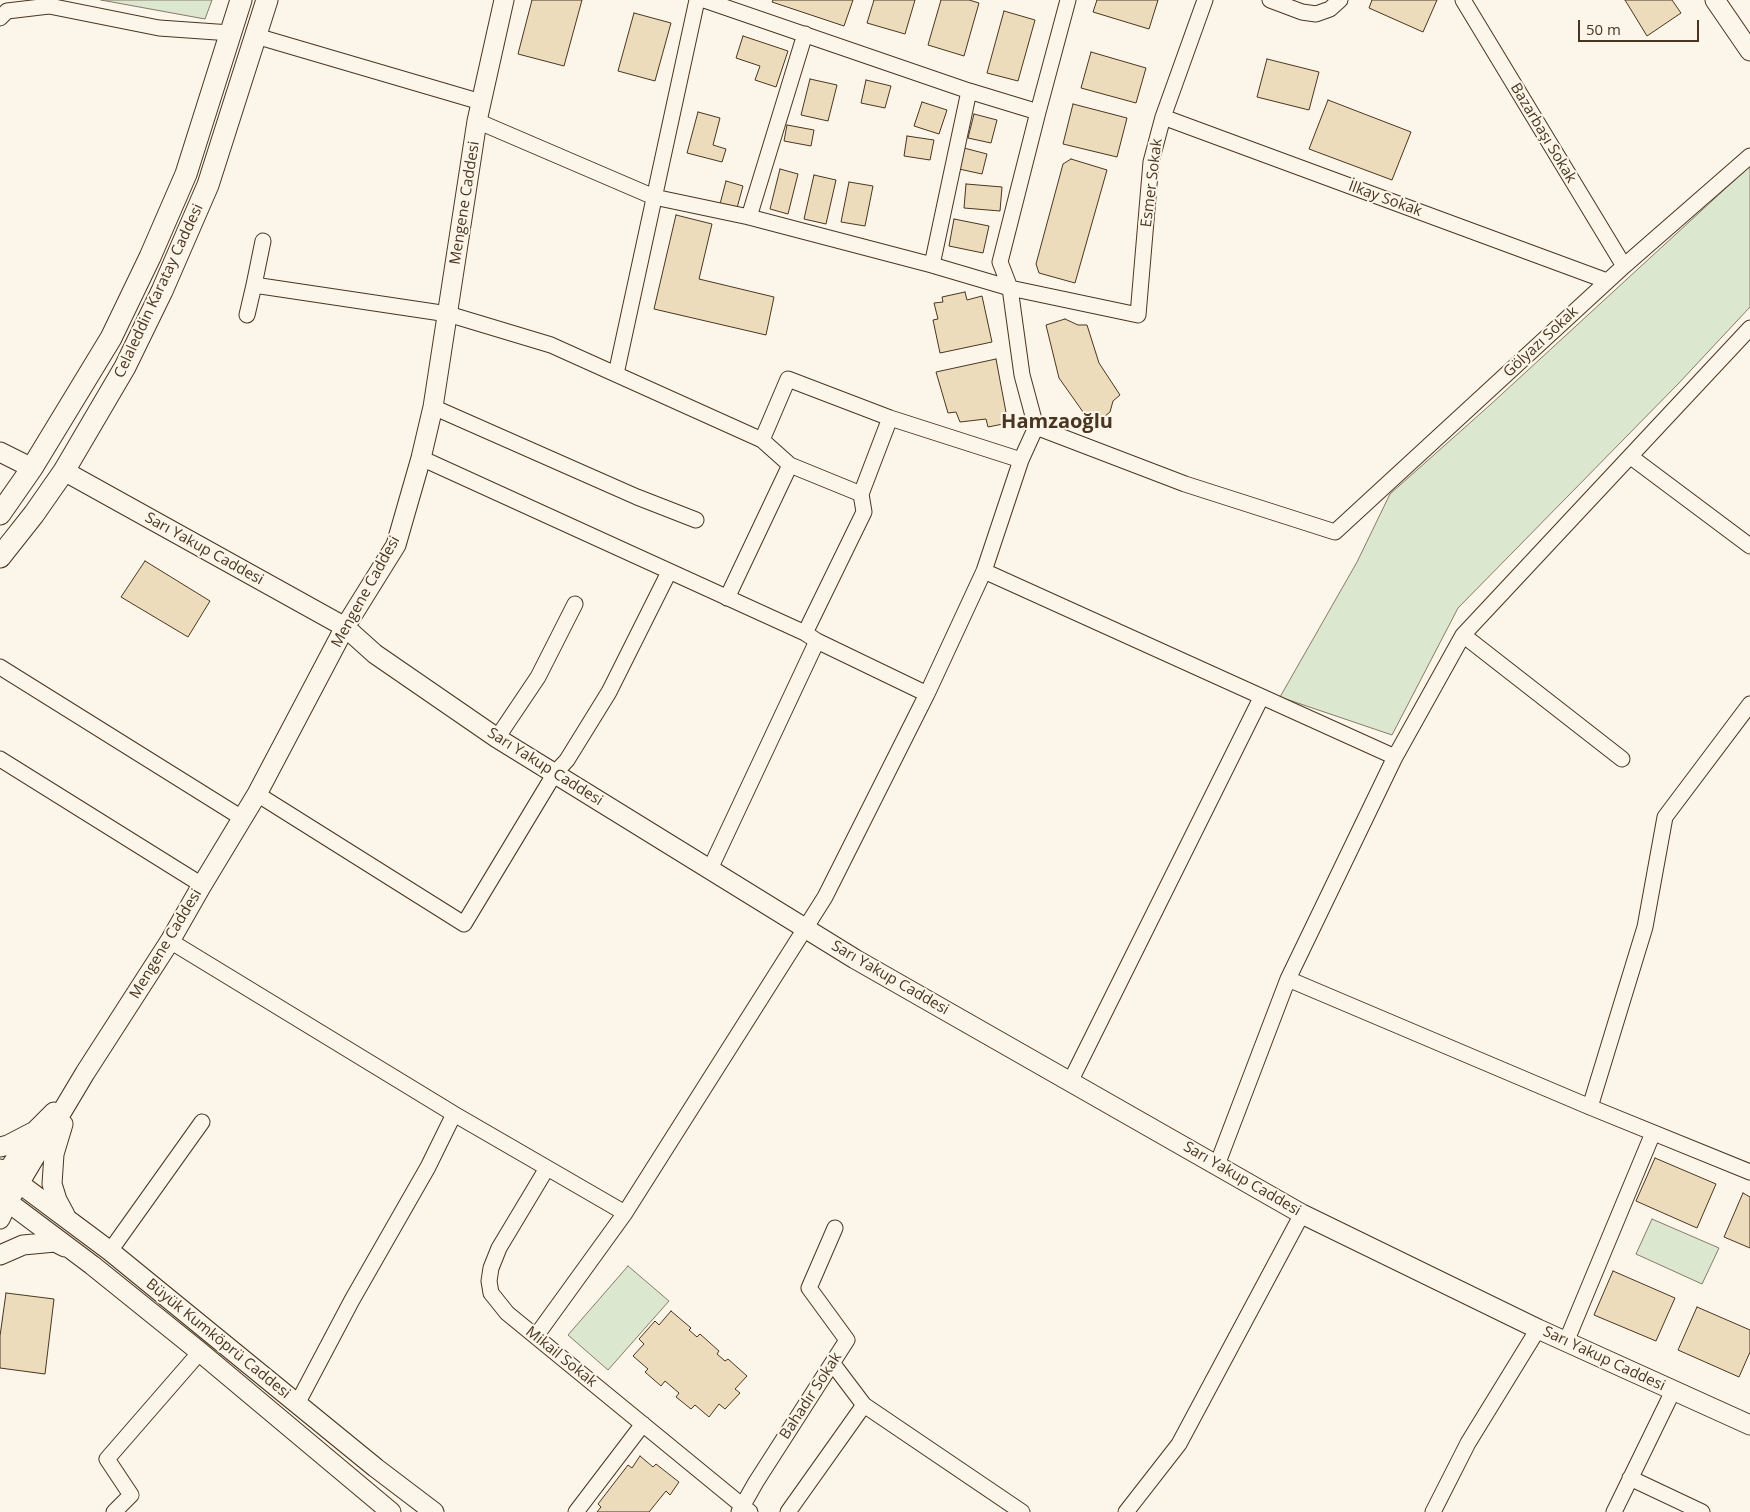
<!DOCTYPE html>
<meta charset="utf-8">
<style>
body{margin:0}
#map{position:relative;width:1750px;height:1512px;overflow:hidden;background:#fbf6e9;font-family:"Open Sans",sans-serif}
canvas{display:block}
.scale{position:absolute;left:1578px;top:20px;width:121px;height:22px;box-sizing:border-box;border:2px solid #4a3520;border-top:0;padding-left:6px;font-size:15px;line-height:18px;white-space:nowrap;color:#4a3520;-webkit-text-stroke:4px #fbf6e9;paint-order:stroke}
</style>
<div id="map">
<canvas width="1750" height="1512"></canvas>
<div class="scale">50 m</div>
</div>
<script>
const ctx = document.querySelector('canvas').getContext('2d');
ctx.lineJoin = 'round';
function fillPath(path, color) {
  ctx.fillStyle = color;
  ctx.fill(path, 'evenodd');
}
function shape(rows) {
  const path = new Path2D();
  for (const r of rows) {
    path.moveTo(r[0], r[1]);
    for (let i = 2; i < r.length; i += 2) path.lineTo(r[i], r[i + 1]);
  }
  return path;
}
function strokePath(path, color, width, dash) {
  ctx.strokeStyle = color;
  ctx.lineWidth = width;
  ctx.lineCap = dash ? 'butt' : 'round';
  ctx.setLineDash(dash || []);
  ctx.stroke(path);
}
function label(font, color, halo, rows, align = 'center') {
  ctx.font = font + ' "Open Sans",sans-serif';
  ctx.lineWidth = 4;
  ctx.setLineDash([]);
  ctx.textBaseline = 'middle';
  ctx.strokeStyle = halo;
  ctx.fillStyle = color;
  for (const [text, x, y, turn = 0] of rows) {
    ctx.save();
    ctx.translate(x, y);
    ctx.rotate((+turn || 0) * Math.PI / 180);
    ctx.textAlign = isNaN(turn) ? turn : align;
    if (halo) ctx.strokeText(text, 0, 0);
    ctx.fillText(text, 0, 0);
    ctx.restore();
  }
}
const green = shape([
 [101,0,212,0,205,19,101,0],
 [1750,166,1750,307,1678,384,1458,608,1392,735,1280,697,1357,562,1390,494,1490,405,1750,166],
 [1652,1219,1719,1248,1702,1284,1636,1254,1652,1219],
 [628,1266,669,1301,608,1370,568,1335,628,1266]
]);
fillPath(green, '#dce7d0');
strokePath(green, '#887966', 1);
const building = shape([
 [532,0,582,0,564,66,518,54,532,0],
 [773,0,853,0,844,26,772,2,773,0],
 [874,0,915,0,905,34,867,23,874,0],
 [941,0,969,0,979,3,964,56,928,45,941,0],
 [1097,0,1158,0,1149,29,1093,12,1097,0],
 [1372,0,1437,0,1423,32,1369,8,1372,0],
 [1625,0,1672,0,1681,13,1647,36,1625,0],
 [1004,11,1035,20,1018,81,987,73,1004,11],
 [634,13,671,23,655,81,618,71,634,13],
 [743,36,788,51,776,87,755,80,760,66,736,58,743,36],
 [1091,52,1146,68,1136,103,1081,88,1091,52],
 [1267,59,1319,72,1309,110,1257,97,1267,59],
 [810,79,837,85,828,121,801,115,810,79],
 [866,80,891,86,885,108,861,103,866,80],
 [1328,100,1411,132,1392,180,1309,149,1328,100],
 [922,102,947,110,939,134,914,126,922,102],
 [1073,104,1127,118,1117,157,1063,144,1073,104],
 [698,112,720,118,713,145,726,149,722,162,687,153,698,112],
 [974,114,997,120,991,143,968,138,974,114],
 [787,125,814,130,811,146,784,141,787,125],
 [907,136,934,140,930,160,904,156,907,136],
 [964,148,987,154,982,174,959,169,964,148],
 [1071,159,1107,170,1075,283,1039,273,1036,264,1063,164,1071,159],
 [780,169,798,174,788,214,770,209,780,169],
 [814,175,836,180,826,224,804,219,814,175],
 [726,181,743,186,737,208,720,204,726,181],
 [849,182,873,186,865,226,841,222,849,182],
 [966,184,1002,187,1000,211,964,208,966,184],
 [676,215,712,224,699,279,774,297,766,335,654,309,676,215],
 [954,219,989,226,983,253,949,246,954,219],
 [965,292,967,300,982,296,992,342,940,353,933,320,938,319,934,303,943,302,942,297,965,292],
 [1065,319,1078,325,1087,325,1099,363,1120,395,1113,401,1110,412,1093,426,1059,378,1046,325,1065,319],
 [996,359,1008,423,988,427,986,419,960,422,956,412,948,413,936,372,996,359],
 [145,561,210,601,188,637,121,597,145,561],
 [1655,1158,1716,1184,1697,1228,1636,1201,1655,1158],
 [1743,1193,1750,1197,1750,1248,1724,1237,1743,1193],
 [1613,1271,1675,1298,1656,1341,1594,1315,1613,1271],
 [6,1293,54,1299,45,1374,0,1368,0,1336,6,1293],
 [1697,1307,1750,1330,1750,1352,1739,1377,1678,1350,1697,1307],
 [671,1311,691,1328,689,1330,697,1337,700,1334,719,1351,717,1354,725,1361,728,1359,747,1376,735,1389,740,1393,725,1409,719,1404,709,1417,695,1405,691,1409,676,1397,679,1393,665,1381,661,1386,645,1372,648,1369,633,1356,644,1344,639,1339,655,1321,659,1325,671,1311],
 [640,1456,653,1467,656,1464,679,1482,670,1495,666,1491,649,1512,597,1512,601,1507,598,1504,628,1465,632,1468,640,1456]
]);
fillPath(building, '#ecdcbc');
strokePath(building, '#4a3520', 1);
const minor = shape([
 [704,0,969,91,1038,112],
 [1068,0,1038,112,1000,262,1010,288,1022,375,1036,427,1185,484,1335,532,1624,266,1750,156],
 [1270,0,1302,12,1316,14,1330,9,1340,0],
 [1463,0,1624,266],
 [0,18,7,11,49,6,159,28,231,33],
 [256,36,481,102],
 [1163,117,1607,281],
 [477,121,654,197,749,217,932,265,1010,288,1138,315,1151,162,1163,117,1205,0],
 [749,217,805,34],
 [932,265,969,91],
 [254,285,263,241],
 [247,315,254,285,448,314,551,345,762,440,790,465],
 [616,374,697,0],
 [433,407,637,497,696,520],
 [762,440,788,379,890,418,1021,460],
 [1631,457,1750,546],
 [421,458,805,633,817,641,927,694],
 [984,571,1395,757],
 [727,598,790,465,861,494],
 [805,633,864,512,861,494,890,418],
 [1463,635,1622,759],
 [0,667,242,818],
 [497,738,538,677,575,604],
 [0,759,202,885],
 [257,794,464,924,555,773,567,760,609,692,669,572],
 [710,869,817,641],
 [170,941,454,1114,625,1213],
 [1288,979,1590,1107,1750,1172],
 [1070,1082,1261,698],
 [1590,1107,1645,927,1665,817,1750,704],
 [1217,1165,1288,979,1395,757,1463,635,1750,328],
 [547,1168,499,1248,491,1268,489,1281,491,1293,507,1313,750,1512],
 [110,1251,202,1122],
 [536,1336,625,1213,825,897,927,694,984,571,1021,460,1036,427],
 [1566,1342,1653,1133],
 [833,1364,864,1405,1022,1512],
 [297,1404,352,1300,428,1167,454,1114],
 [1630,1478,1702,1512],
 [114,1512,131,1495,107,1459,200,1352],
 [576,1512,643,1424],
 [739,1512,756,1482,847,1340,809,1288,835,1228],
 [788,1512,864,1405],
 [1126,1512,1179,1444,1302,1214],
 [1433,1512,1468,1443,1538,1329],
 [1614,1512,1673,1391]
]);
const tertiary = shape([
 [1715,0,1750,51],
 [0,452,32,468],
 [64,471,345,627,375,654,497,738,855,959,1302,1214,1538,1329,1750,1425],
 [63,1124,54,1154,52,1184,57,1200,65,1215],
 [0,1147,8,1145,33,1132],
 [0,1169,110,1251,376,1468,434,1512],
 [0,1182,34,1132,54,1112],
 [0,1196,92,1265,200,1352,391,1512],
 [0,1219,8,1202,85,1073,170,941,202,885,257,794,345,627,396,545,421,458,433,407,477,121,504,0],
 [0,1255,23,1245,55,1242,65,1247]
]);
const secondary = shape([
 [0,514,32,468,111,338,150,257,186,174,241,0],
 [0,557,34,514,64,471,125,367,162,291,208,185,267,0]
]);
strokePath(minor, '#4a3520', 17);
strokePath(tertiary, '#4a3520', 21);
strokePath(secondary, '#4a3520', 23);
strokePath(minor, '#fbf6e9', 15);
strokePath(tertiary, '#fbf6e9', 19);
strokePath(secondary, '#fbf6e9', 21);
label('15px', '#4a3520', '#fbf6e9', [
 ["Bazarbaşı Sokak",1543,133,59],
 ["Esmer Sokak",1152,183,-83],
 ["İlkay Sokak",1385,199,20],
 ["Mengene Caddesi",465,203,-81],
 ["Celaleddin Karatay Caddesi",159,291,-65],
 ["Gölyazı Sokak",1541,342,-43],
 ["Sarı Yakup Caddesi",204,549,29],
 ["Mengene Caddesi",366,592,-61],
 ["Sarı Yakup Caddesi",545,767,32],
 ["Mengene Caddesi",166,944,-59],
 ["Sarı Yakup Caddesi",890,978,30],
 ["Sarı Yakup Caddesi",1242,1179,30],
 ["Büyük Kumköprü Caddesi",218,1339,39],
 ["Mikail Sokak",561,1357,39],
 ["Sarı Yakup Caddesi",1604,1359,25],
 ["Bahadır Sokak",811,1396,-57]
]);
label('bold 20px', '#4a3520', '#fbf6e9', [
 ["Hamzaoğlu",1057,422]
]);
</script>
